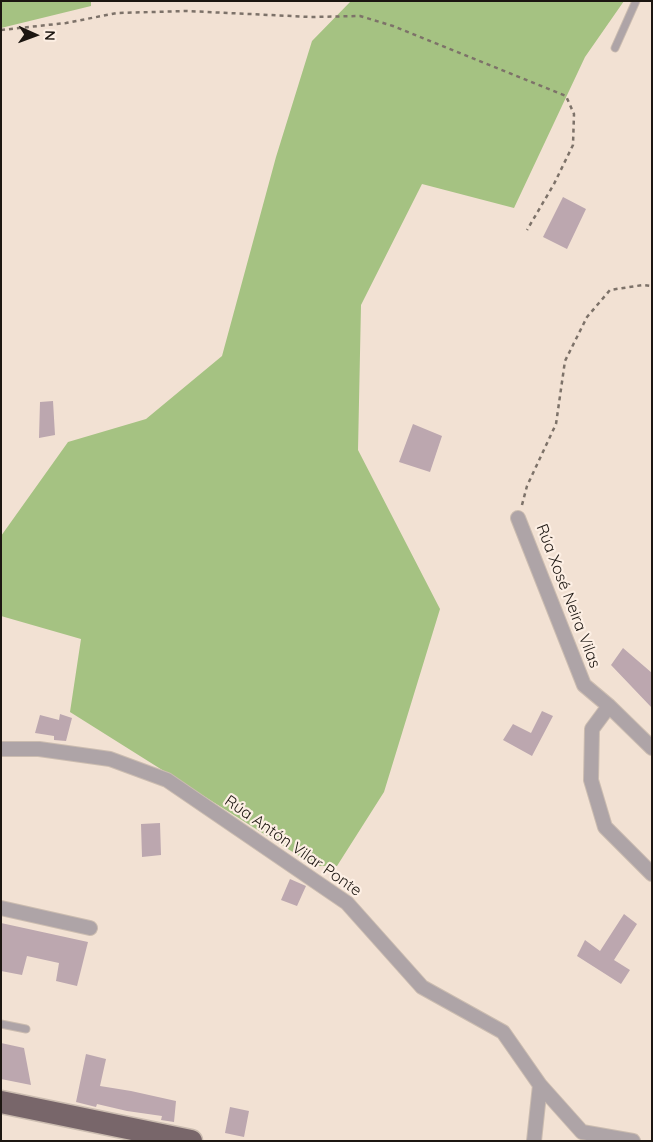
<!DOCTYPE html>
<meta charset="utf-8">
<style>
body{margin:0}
#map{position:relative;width:653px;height:1142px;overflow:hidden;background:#f2e1d3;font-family:Quicksand,sans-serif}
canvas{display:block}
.frame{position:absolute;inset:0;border:2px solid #1c1611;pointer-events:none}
.north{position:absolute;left:10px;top:10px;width:50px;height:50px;-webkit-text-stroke:4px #fdefe4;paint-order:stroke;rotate:92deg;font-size:14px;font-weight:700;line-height:20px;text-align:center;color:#1c1611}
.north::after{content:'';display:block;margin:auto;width:18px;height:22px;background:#1c1611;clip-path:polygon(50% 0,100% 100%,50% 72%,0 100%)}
</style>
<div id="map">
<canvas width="653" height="1142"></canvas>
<div class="frame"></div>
<div class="north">N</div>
</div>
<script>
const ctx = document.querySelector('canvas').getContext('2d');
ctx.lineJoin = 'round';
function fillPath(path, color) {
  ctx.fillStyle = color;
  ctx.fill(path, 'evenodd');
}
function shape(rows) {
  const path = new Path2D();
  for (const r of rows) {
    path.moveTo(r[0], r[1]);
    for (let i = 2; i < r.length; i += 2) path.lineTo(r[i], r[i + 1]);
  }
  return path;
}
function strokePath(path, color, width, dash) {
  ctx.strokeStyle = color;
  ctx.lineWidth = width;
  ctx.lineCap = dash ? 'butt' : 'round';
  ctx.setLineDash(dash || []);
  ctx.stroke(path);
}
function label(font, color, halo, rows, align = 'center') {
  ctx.font = font + ' Quicksand,sans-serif';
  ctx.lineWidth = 4.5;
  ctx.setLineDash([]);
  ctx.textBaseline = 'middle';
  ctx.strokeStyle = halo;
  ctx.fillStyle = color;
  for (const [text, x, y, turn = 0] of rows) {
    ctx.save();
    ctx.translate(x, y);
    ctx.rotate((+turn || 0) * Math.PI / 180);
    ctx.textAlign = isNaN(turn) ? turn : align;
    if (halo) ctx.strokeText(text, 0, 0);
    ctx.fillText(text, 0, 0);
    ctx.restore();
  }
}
fillPath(shape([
 [1,1,91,1,91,6,1,28],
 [351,1,624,1,585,57,514,208,422,184,361,305,358,450,440,609,384,792,337,866,315,866,70,712,81,639,1,616,1,536,68,442,146,419,222,356,276,157,312,41]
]), '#a5c282');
fillPath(shape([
 [563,197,586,209,567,249,543,237],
 [53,401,55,435,39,438,40,402],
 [413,424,442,436,430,472,399,462],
 [623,648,652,673,652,708,611,665],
 [542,711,553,716,532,756,503,740,513,724,531,733],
 [60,714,72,718,66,741,54,740,54,736,35,733,40,715,59,720],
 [160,823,161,855,142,857,141,824],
 [290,879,306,886,297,906,281,900],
 [624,914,637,924,614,960,630,970,621,984,577,956,585,940,600,951],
 [1,923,88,942,77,986,56,981,59,963,27,956,22,975,1,971],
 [1,1043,24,1048,31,1085,1,1079],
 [86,1054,106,1059,100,1086,131,1091,176,1101,174,1122,161,1120,162,1116,127,1111,97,1104,96,1107,76,1102],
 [230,1107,249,1111,244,1137,225,1133]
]), '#bca7af');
const service = shape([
 [615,48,636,1],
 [1,1024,26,1029]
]);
const minor = shape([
 [518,518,584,685,609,706,652,748],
 [609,706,592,729,591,780,605,827,652,874],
 [1,749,39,749,110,759,167,780,347,903,422,987,503,1032,540,1085,582,1132,633,1141],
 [1,908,90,928],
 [534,1141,540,1085]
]);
const trunk = shape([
 [1,1102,191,1141]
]);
strokePath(service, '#cbbcb0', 9);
strokePath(minor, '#cbbcb0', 16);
strokePath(trunk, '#cbbcb0', 25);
strokePath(shape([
 [1,30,66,23,117,13,187,11,311,17,360,16,393,26,566,96,574,114,573,145,554,184,527,230],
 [522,505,527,486,556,424,565,361,587,317,610,290,643,285,652,286]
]), '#7d7269', 2.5, [4, 4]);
strokePath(service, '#aea4a7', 7);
strokePath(minor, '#aea4a7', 14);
strokePath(trunk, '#78666a', 22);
label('16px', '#1c1611', '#fdefe4', [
 ["Rúa Xosé Neira Vilas",568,596,69],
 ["Rúa Antón Vilar Ponte",293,846,35]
]);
</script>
